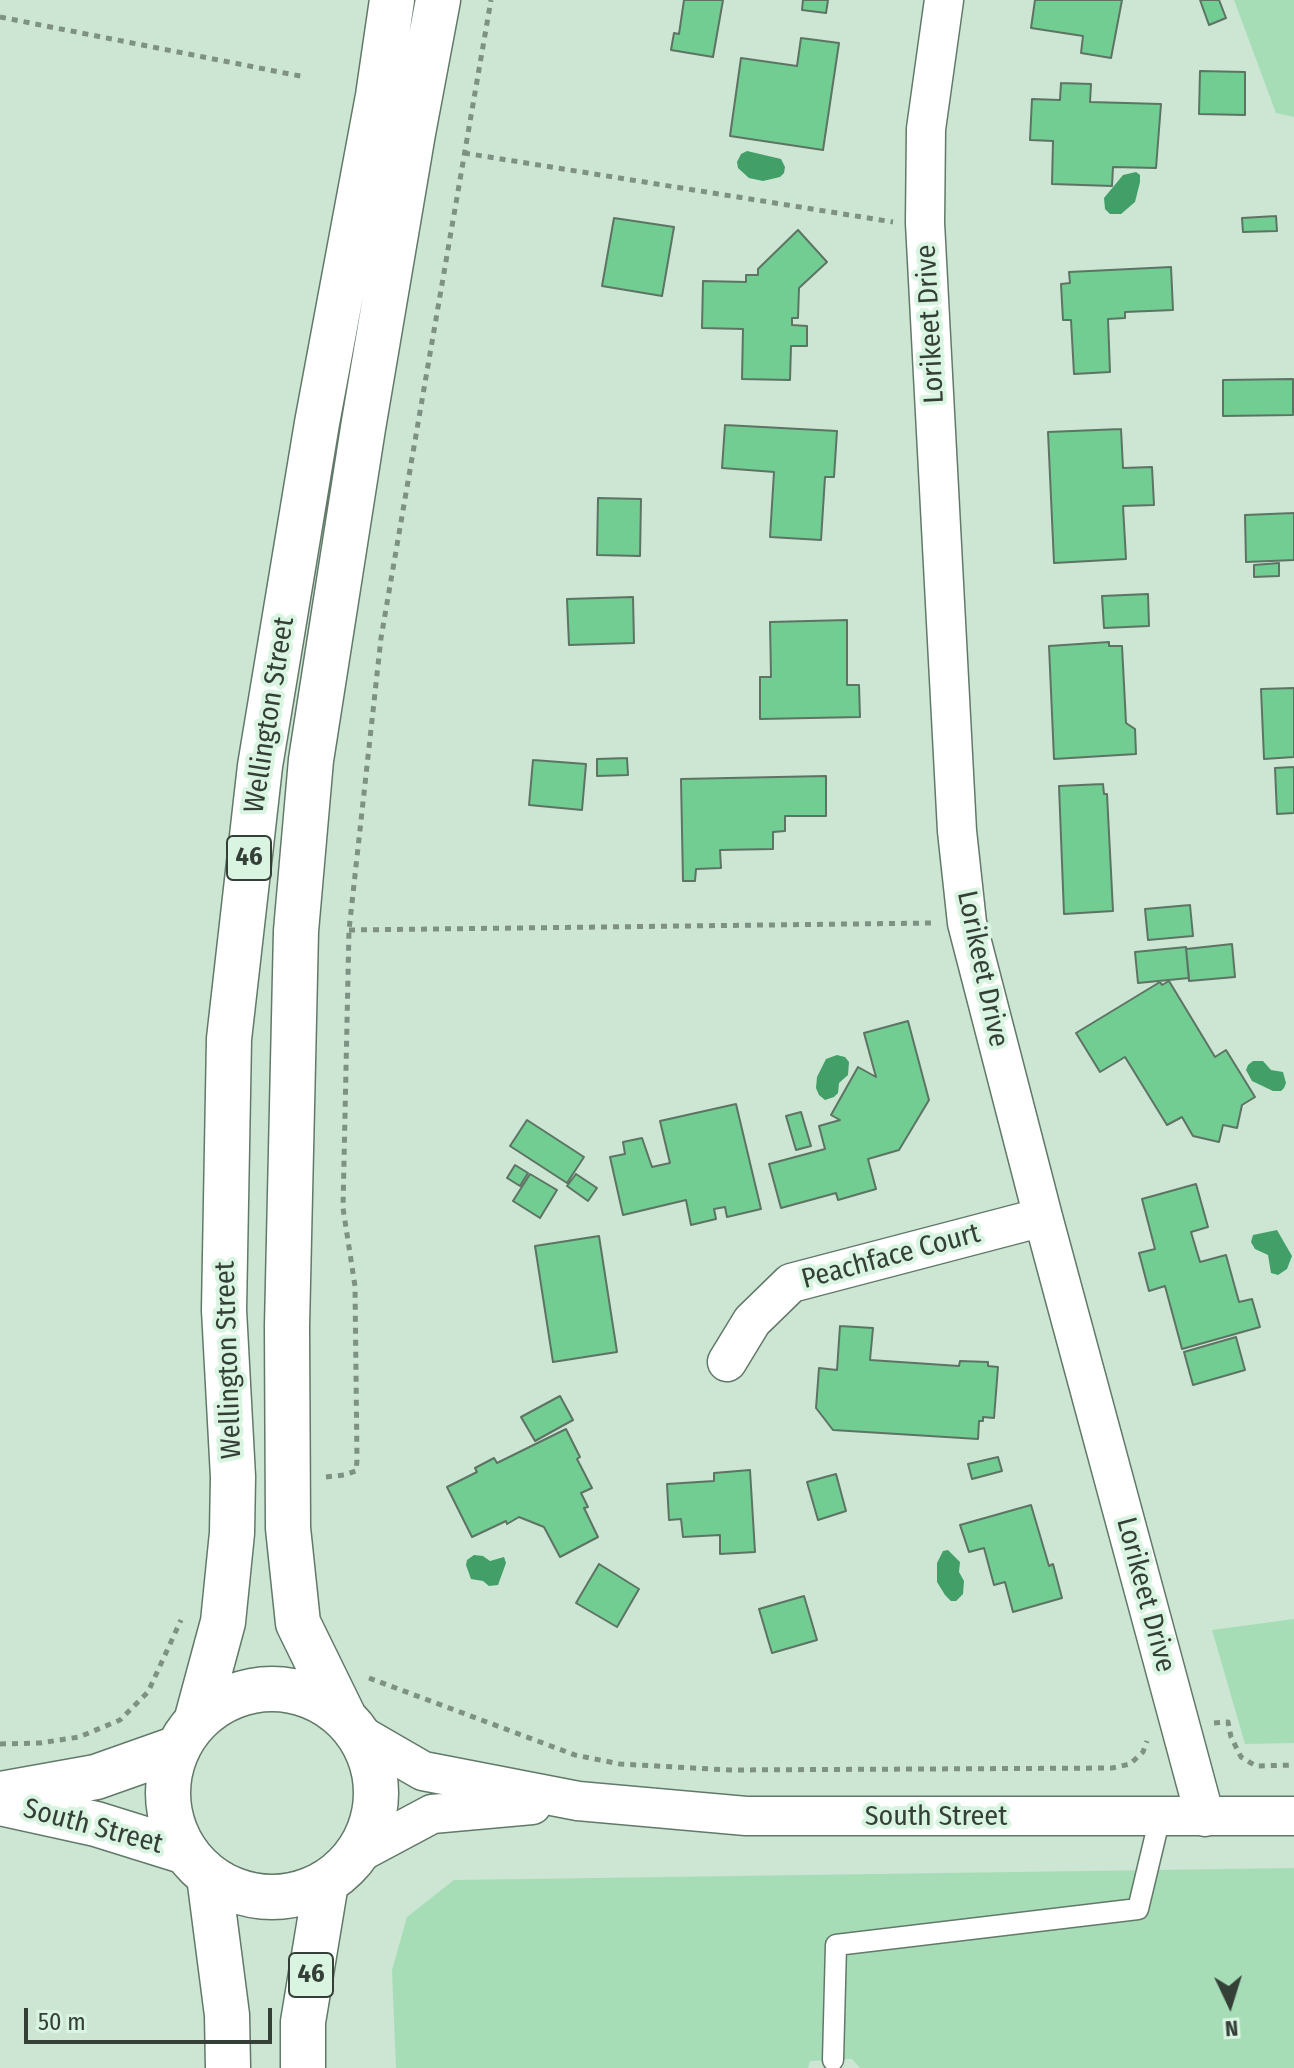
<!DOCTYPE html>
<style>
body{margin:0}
#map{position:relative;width:1294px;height:2068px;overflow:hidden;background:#cce6d3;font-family:"Fira Sans Condensed",sans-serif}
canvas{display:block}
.north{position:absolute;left:1190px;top:1964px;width:80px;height:80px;-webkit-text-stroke:6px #d9f4e1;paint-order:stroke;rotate:176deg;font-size:22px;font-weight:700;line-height:32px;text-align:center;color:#343f37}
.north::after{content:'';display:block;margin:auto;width:28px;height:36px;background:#343f37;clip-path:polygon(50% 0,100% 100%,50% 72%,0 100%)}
.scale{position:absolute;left:24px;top:2008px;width:248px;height:36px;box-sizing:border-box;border:4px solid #343f37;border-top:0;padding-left:10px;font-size:24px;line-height:28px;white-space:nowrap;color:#343f37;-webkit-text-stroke:6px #d9f4e1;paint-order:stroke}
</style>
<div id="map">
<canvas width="1294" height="2068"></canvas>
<div class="north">N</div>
<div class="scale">50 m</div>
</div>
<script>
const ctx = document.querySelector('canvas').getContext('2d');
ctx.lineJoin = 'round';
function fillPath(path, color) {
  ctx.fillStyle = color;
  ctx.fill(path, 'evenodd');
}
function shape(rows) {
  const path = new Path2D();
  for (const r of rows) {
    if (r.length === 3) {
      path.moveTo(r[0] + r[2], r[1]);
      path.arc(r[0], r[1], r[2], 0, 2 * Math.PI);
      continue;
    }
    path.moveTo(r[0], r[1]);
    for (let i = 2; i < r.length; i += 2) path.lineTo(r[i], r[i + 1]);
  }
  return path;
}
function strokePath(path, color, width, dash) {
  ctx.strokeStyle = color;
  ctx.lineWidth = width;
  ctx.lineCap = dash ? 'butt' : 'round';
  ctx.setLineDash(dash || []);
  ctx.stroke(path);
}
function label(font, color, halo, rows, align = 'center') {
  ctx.font = font + ' "Fira Sans Condensed",sans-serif';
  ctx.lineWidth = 8;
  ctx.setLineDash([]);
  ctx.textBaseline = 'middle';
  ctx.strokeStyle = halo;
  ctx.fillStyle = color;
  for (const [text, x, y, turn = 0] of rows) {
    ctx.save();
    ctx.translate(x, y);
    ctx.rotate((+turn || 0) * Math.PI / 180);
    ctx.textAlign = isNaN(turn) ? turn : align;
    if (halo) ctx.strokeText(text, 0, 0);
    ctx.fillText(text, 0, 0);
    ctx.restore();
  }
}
fillPath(shape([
 [1234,0,1294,0,1294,117,1276,113],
 [1294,1619,1294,1743,1245,1744,1212,1630],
 [1294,1868,1294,2068,860,2068,852,2059,810,2061,808,2068,396,2068,392,1970,407,1917,454,1880]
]), '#a6ddb7');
fillPath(shape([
 [747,151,781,159,785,167,784,173,780,177,763,181,749,178,738,168,737,162,741,154],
 [1136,172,1140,175,1140,182,1135,202,1121,214,1110,214,1105,209,1104,198,1123,175],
 [837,1055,845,1057,849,1062,848,1075,839,1083,838,1093,834,1097,825,1100,819,1095,816,1088,817,1077,826,1059],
 [1253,1061,1263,1061,1271,1070,1283,1072,1286,1083,1284,1088,1281,1091,1273,1091,1252,1081,1246,1070,1248,1065],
 [1277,1230,1292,1256,1287,1269,1278,1275,1271,1273,1268,1255,1255,1249,1251,1242,1253,1235],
 [948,1550,960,1562,959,1572,964,1581,963,1594,956,1601,951,1601,945,1595,937,1582,937,1563,943,1551],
 [474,1555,483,1556,490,1561,504,1557,506,1563,498,1585,489,1586,483,1581,471,1579,466,1565,467,1560]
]), '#419f67');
const building = shape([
 [684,0,723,0,713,57,671,50,674,33,679,34,684,0],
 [803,0,828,0,826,13,802,10,803,0],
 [1035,0,1122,0,1111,58,1081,53,1083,36,1031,28,1035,0],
 [1200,0,1219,0,1226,18,1209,25,1200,0],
 [801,38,839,43,823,150,730,136,741,58,797,66,801,38],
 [1200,71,1245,72,1245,115,1199,114,1200,71],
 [1061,83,1091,84,1090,102,1161,104,1156,168,1113,167,1112,186,1052,184,1053,141,1030,140,1032,99,1060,100,1061,83],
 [1276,216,1277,231,1243,232,1242,218,1276,216],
 [614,218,674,227,662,296,602,286,614,218],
 [798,230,827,262,799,288,798,318,792,318,792,325,807,326,807,346,791,346,790,380,742,379,743,329,702,328,703,281,746,282,746,275,758,275,758,269,798,230],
 [1171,267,1173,310,1125,312,1125,318,1108,319,1110,372,1074,374,1071,320,1063,320,1061,284,1070,283,1069,272,1171,267],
 [1293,379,1293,415,1223,416,1223,380,1293,379],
 [725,425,837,431,834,477,825,477,821,540,770,537,774,472,722,468,725,425],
 [1121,429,1123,468,1152,467,1154,505,1123,506,1126,559,1054,563,1048,432,1121,429],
 [598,498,641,499,640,556,597,555,598,498],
 [1294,513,1294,560,1246,562,1245,515,1294,513],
 [1279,563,1279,576,1254,577,1254,565,1279,563],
 [1148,594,1149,626,1104,628,1102,596,1148,594],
 [633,597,634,643,569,645,567,599,633,597],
 [847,620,847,685,859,685,860,717,760,719,760,677,771,677,770,622,847,620],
 [1109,642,1109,646,1122,646,1126,723,1135,729,1136,754,1054,759,1049,646,1109,642],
 [1294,688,1294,757,1264,759,1261,689,1294,688],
 [627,758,628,775,597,776,597,759,627,758],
 [533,760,586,764,582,810,529,805,533,760],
 [1294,767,1294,813,1277,814,1275,768,1294,767],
 [826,776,826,816,785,816,785,831,773,832,773,849,720,850,721,868,696,869,695,881,683,881,681,779,826,776],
 [1103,784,1104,794,1107,794,1113,911,1064,914,1059,786,1103,784],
 [1190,905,1193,936,1148,940,1145,909,1190,905],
 [1232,944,1235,977,1189,981,1186,949,1232,944],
 [1186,947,1189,978,1138,983,1135,952,1186,947],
 [1169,981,1215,1057,1226,1050,1255,1097,1242,1105,1237,1128,1223,1125,1219,1142,1193,1136,1182,1117,1167,1125,1125,1057,1100,1072,1076,1033,1160,982,1162,985,1169,981],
 [908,1021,929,1100,899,1150,868,1159,876,1189,838,1200,836,1193,781,1208,769,1164,825,1149,819,1126,840,1120,831,1115,858,1067,876,1077,864,1033,908,1021],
 [736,1104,761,1209,727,1217,725,1207,714,1209,716,1219,691,1225,686,1200,623,1215,610,1157,625,1154,623,1142,642,1138,652,1167,670,1163,660,1121,736,1104],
 [801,1112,811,1146,796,1150,786,1116,801,1112],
 [527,1120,584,1157,567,1183,510,1146,527,1120],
 [515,1165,528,1173,520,1186,507,1178,515,1165],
 [530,1174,557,1190,540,1218,513,1201,530,1174],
 [576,1174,597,1188,588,1201,567,1186,576,1174],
 [1196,1184,1208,1227,1191,1232,1200,1262,1226,1255,1239,1302,1252,1299,1260,1327,1182,1349,1165,1286,1149,1291,1139,1253,1155,1249,1142,1199,1196,1184],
 [599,1236,617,1352,553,1362,535,1246,599,1236],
 [840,1326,873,1328,870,1360,959,1366,960,1361,988,1362,988,1366,998,1367,994,1418,983,1417,983,1421,979,1421,978,1439,833,1430,816,1408,819,1368,837,1370,840,1326],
 [1236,1337,1245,1370,1193,1385,1184,1352,1236,1337],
 [560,1396,573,1420,535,1441,521,1417,560,1396],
 [566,1429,580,1457,577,1459,592,1488,581,1493,588,1507,584,1508,598,1537,560,1557,544,1527,519,1517,507,1524,506,1521,472,1537,447,1487,477,1472,475,1468,494,1458,497,1463,566,1429],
 [998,1457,1002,1471,972,1479,968,1464,998,1457],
 [750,1470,755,1552,720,1554,720,1535,683,1537,681,1519,669,1520,667,1484,714,1481,714,1473,750,1470],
 [836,1474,846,1511,818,1520,807,1482,836,1474],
 [1031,1505,1049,1566,1053,1564,1062,1598,1013,1612,1005,1582,994,1585,984,1548,969,1552,960,1525,1031,1505],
 [599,1564,639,1589,617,1627,576,1603,599,1564],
 [804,1596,817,1640,772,1653,759,1609,804,1596]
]);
fillPath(building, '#71cd92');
strokePath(building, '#5d7464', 2);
const lane = shape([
 [833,2060,836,1945,1138,1909,1160,1817]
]);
const street = shape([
 [944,0,926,129,925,223,957,831,967,923,1043,1217,1205,1817],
 [727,1362,752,1321,791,1283,1043,1217],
 [359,1734,423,1771,578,1801,746,1816,1294,1816],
 [359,1853,432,1814,532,1805]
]);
const secondary = shape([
 [0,1794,96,1777,178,1748],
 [0,1803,96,1824,186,1852]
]);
const primary = shape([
 [272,1793,104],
 [343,1715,298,1623,288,1528,287,1326,296,931,311,760,363,428,413,133,438,0],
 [196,1722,223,1622,232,1533,233,1477,224,1310,229,1039,260,766,317,423,378,96,392,0],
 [209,1876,227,2015,228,2068],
 [303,2068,303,2022,326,1883]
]);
strokePath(lane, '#627969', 23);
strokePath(street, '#627969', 41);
strokePath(secondary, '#627969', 47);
strokePath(primary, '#627969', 47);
strokePath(shape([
 [0,17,305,77],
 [464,153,893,222],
 [349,930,934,923],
 [326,1477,344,1475,356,1471,357,1460,355,1286,343,1208,349,930,381,638,491,0],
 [369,1678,575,1755,620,1764,730,1770,1112,1768,1130,1764,1143,1752,1147,1741],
 [1214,1723,1228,1722,1231,1737,1241,1757,1256,1766,1294,1765],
 [0,1744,40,1743,79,1737,120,1720,148,1692,181,1620]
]), '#7e9183', 5, [6, 6]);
strokePath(lane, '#fff', 20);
strokePath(street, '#fff', 38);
strokePath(secondary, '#fff', 44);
strokePath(primary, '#fff', 44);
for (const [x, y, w] of [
 [249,858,44],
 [311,1975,44]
]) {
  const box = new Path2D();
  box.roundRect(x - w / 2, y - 22, w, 44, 6);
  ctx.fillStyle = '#d9f4e1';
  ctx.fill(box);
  strokePath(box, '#343f37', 2);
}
label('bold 26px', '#343f37', null, [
 ["46",249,858],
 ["46",311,1975]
]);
label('28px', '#343f37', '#d9f4e1', [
 ["Lorikeet Drive",931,324,-93],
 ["Wellington Street",270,715,-81],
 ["Lorikeet Drive",982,969,78],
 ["Peachface Court",891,1257,-15],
 ["Wellington Street",229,1360,-92],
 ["Lorikeet Drive",1145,1595,75],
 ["South Street",936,1817],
 ["South Street",93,1827,15]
]);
</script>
